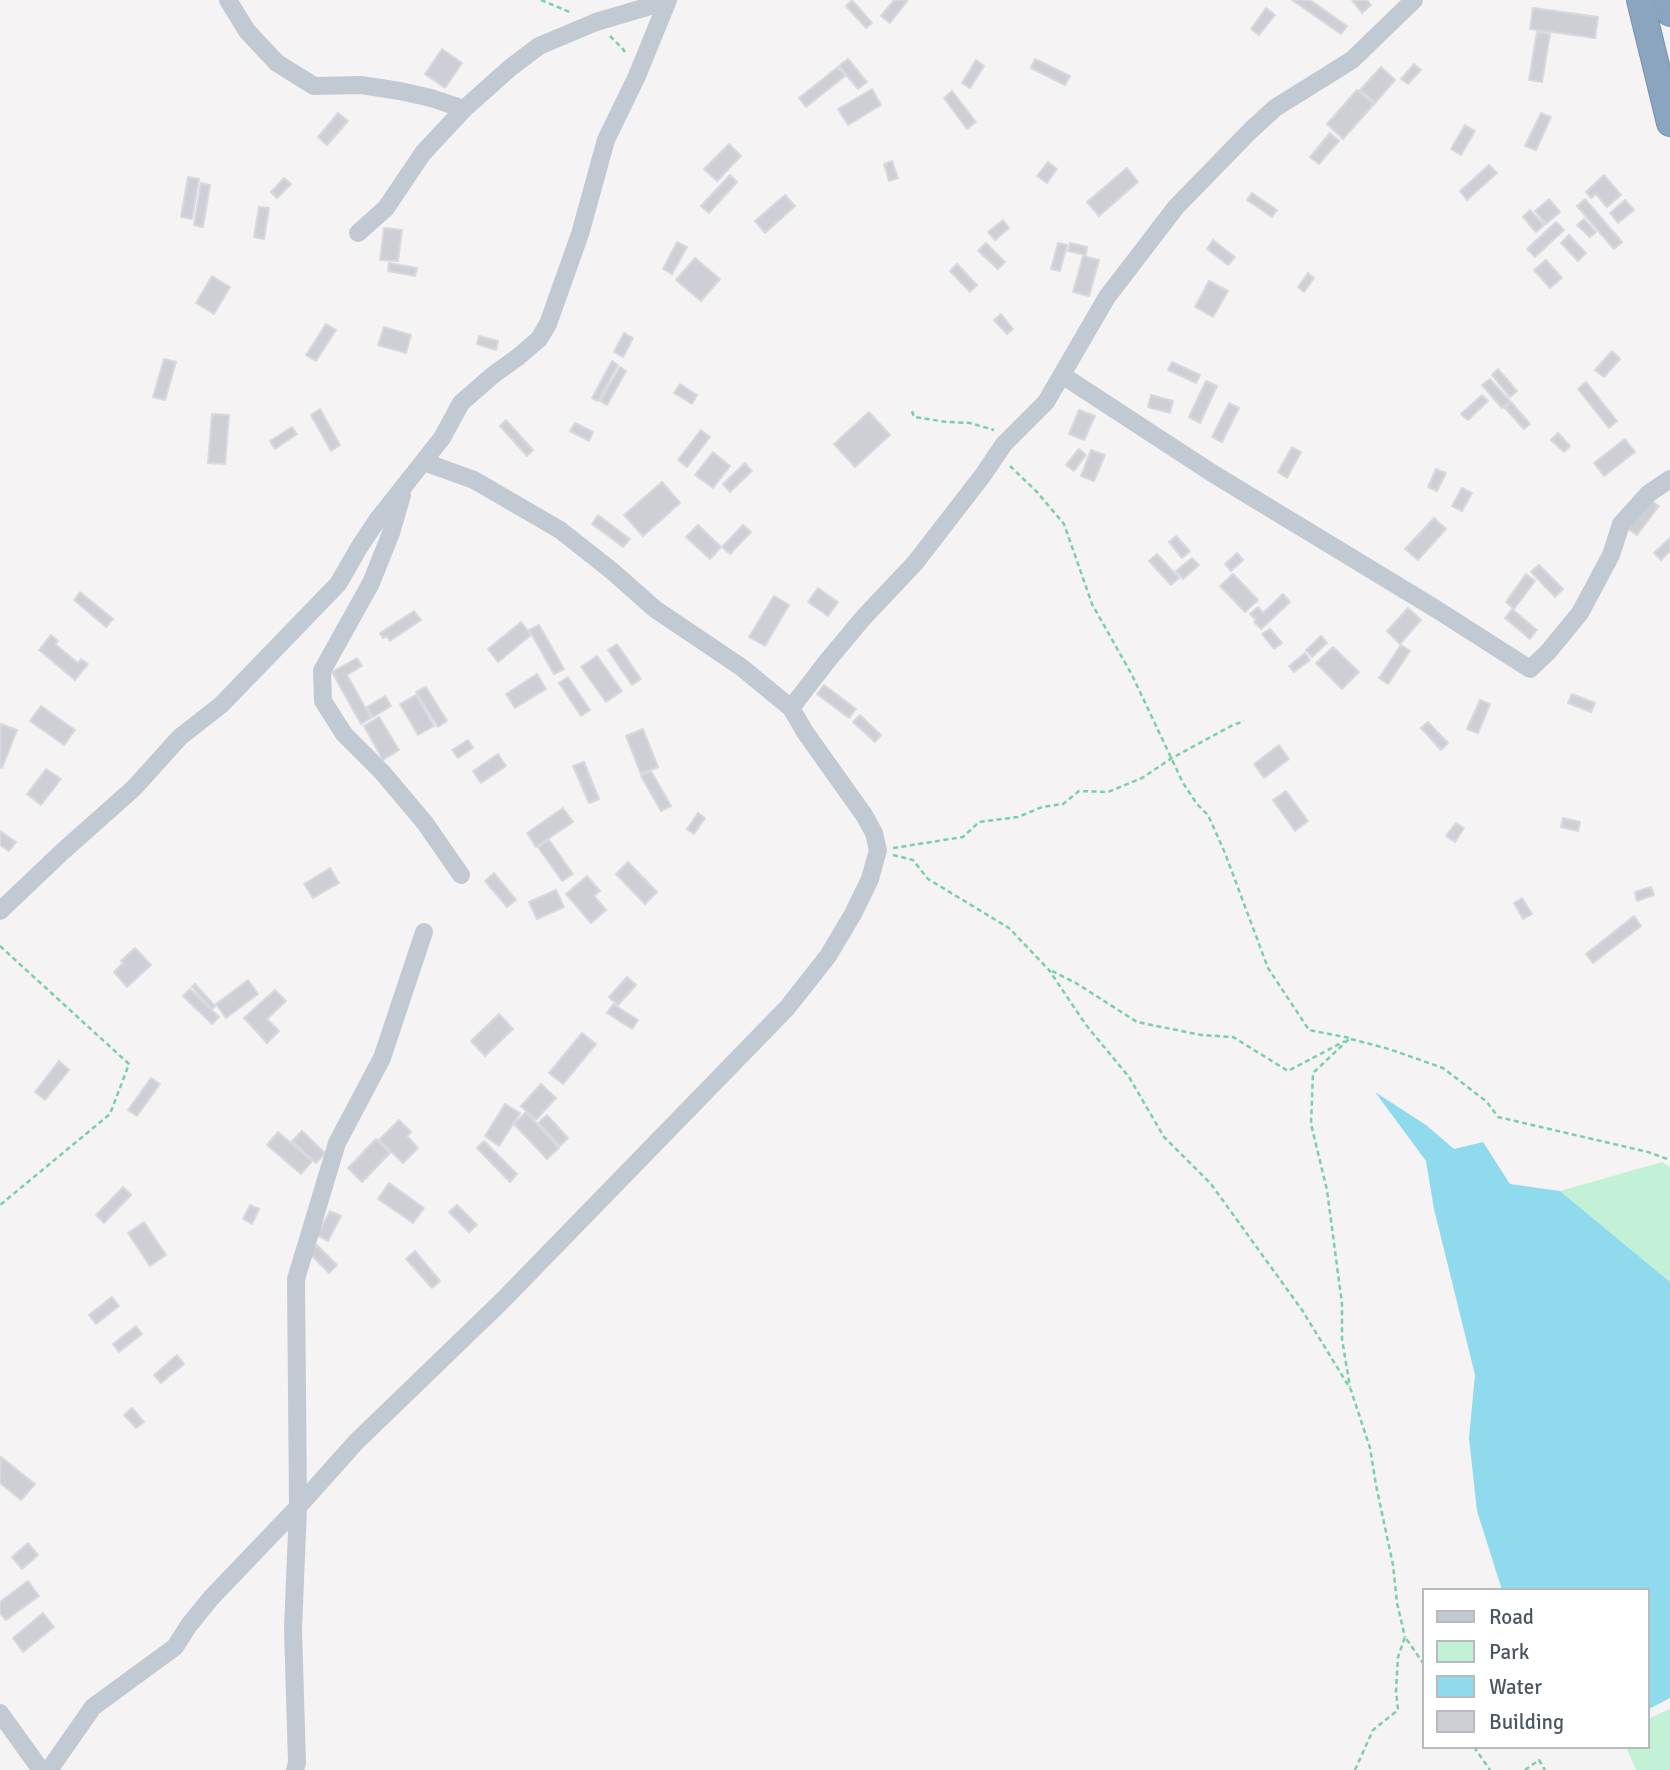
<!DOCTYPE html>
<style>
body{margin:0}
#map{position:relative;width:1670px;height:1770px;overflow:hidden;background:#f5f3f3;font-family:Signika,sans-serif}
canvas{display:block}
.legend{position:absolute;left:1422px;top:1588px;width:228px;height:161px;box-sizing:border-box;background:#fff;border:2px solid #b7bbc0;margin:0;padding:9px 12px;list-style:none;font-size:21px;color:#4a5661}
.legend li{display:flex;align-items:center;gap:14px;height:35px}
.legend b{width:35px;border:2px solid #b7bbc0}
</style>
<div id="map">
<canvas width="1670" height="1770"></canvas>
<ul class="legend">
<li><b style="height:9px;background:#c1cad2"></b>Road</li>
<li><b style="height:19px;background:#c3f1d5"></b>Park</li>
<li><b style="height:19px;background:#90daee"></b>Water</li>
<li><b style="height:19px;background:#cdcfd5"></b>Building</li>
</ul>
</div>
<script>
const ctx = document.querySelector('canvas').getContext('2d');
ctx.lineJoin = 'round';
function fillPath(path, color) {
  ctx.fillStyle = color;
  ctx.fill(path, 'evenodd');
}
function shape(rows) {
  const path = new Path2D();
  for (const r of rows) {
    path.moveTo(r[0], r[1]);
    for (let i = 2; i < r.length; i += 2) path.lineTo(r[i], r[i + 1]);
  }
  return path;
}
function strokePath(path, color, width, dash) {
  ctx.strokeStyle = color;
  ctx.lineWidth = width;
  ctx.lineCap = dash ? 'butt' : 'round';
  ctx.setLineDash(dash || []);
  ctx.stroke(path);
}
fillPath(shape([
 [1662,1162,1670,1167,1670,1282,1560,1191],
 [1670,1709,1670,1770,1636,1770,1626,1747,1647,1747,1647,1719]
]), '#c3f1d5');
fillPath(shape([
 [1375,1092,1426,1125,1454,1149,1483,1142,1510,1184,1560,1191,1670,1282,1670,1698,1647,1710,1647,1590,1502,1590,1477,1511,1469,1438,1475,1375,1434,1209,1426,1161]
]), '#90daee');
const building = shape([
 [852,0,872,23,866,28,846,6,852,0],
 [894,0,908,0,890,23,881,16,894,0],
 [1292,0,1310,0,1347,26,1341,34,1292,0],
 [1352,0,1367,0,1371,5,1362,13,1352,0],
 [1266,8,1275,15,1259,35,1251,29,1266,8],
 [1533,8,1598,17,1595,38,1530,29,1533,8],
 [1537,32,1550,34,1542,82,1529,80,1537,32],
 [442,49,462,63,445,88,425,74,442,49],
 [848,59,867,82,858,89,839,66,848,59],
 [1035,59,1070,76,1065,85,1031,68,1035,59],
 [976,60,984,66,970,88,962,83,976,60],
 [1414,64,1421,70,1408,84,1401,79,1414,64],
 [838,67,845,76,806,107,799,98,838,67],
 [1381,67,1395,80,1375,103,1360,90,1381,67],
 [872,89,881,105,848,125,838,109,872,89],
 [1357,90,1374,104,1343,139,1327,124,1357,90],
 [952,91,976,122,967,129,944,98,952,91],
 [338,113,348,121,327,145,318,137,338,113],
 [1541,113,1551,117,1536,150,1525,146,1541,113],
 [1465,125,1475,131,1461,155,1451,149,1465,125],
 [1330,133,1339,141,1319,164,1310,157,1330,133],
 [729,144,741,156,717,181,704,169,729,144],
 [892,161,898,178,889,181,884,164,892,161],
 [1048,162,1057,169,1047,183,1037,176,1048,162],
 [1489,165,1497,173,1467,200,1460,191,1489,165],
 [1127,168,1138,182,1099,216,1087,202,1127,168],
 [730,175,737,182,709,213,701,206,730,175],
 [1604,175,1621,195,1607,207,1596,194,1591,198,1586,192,1604,175],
 [188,177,199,179,192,219,181,217,188,177],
 [284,178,291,184,277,198,271,192,284,178],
 [201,183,210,185,203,227,194,225,201,183],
 [1252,193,1277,210,1272,217,1247,200,1252,193],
 [785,195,795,206,765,233,755,221,785,195],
 [1549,199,1560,212,1546,224,1535,211,1549,199],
 [1585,199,1622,242,1614,249,1577,206,1585,199],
 [1625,200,1634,210,1618,223,1610,213,1625,200],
 [259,207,269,208,264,239,254,237,259,207],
 [1530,210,1544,225,1536,232,1523,217,1530,210],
 [1584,219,1596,232,1590,237,1577,225,1584,219],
 [1003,220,1009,228,995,240,988,232,1003,220],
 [1556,222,1564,230,1535,257,1527,249,1556,222],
 [384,228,402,230,398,261,380,260,384,228],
 [1569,235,1586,253,1578,261,1561,243,1569,235],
 [1213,240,1235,257,1228,265,1207,249,1213,240],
 [677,242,687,247,672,274,663,269,677,242],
 [986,243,1005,262,998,269,978,251,986,243],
 [1058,243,1067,245,1060,271,1051,269,1058,243],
 [1070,243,1087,247,1086,255,1068,251,1070,243],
 [1083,256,1099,260,1089,296,1073,292,1083,256],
 [695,258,720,279,701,301,676,280,695,258],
 [1546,260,1562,278,1550,288,1534,270,1546,260],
 [389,263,417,268,415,276,388,271,389,263],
 [957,264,977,285,970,292,950,271,957,264],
 [1308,273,1314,278,1304,292,1298,287,1308,273],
 [212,276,230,287,214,314,196,303,212,276],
 [1209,281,1228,291,1213,317,1195,307,1209,281],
 [1001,314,1013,329,1007,334,994,320,1001,314],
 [326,324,336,330,316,361,306,355,326,324],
 [384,327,411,335,406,353,378,345,384,327],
 [624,333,633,338,623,357,614,352,624,333],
 [479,336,498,341,496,350,477,344,479,336],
 [1612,351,1620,359,1604,377,1595,370,1612,351],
 [164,359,176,362,165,400,153,397,164,359],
 [612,361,618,365,598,401,592,398,612,361],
 [1172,362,1200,375,1196,383,1168,370,1172,362],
 [620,367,626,371,607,405,600,401,620,367],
 [1498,369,1517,391,1510,397,1492,375,1498,369],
 [1490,379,1510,401,1502,408,1482,385,1490,379],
 [1206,381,1217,386,1200,423,1189,417,1206,381],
 [1586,382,1617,421,1609,428,1578,389,1586,382],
 [680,384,697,395,692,404,674,393,680,384],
 [1151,395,1173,401,1170,413,1148,407,1151,395],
 [1482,395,1488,401,1468,420,1461,414,1482,395],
 [1511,402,1530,424,1524,429,1505,408,1511,402],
 [1229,403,1239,408,1222,442,1212,437,1229,403],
 [320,409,340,445,331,451,311,415,320,409],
 [1079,410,1095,416,1084,440,1069,434,1079,410],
 [869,412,890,435,855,467,834,444,869,412],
 [212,414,229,415,225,464,208,463,212,414],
 [506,420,533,450,527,456,500,426,506,420],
 [575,423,593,432,589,441,570,431,575,423],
 [292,427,297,434,275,449,270,441,292,427],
 [701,430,710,437,687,467,678,460,701,430],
 [1558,433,1570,446,1564,452,1551,440,1558,433],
 [1625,439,1635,452,1604,476,1594,463,1625,439],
 [1292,447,1301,452,1287,478,1278,472,1292,447],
 [1079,449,1086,455,1074,471,1066,465,1079,449],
 [1091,450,1105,455,1094,481,1081,476,1091,450],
 [713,452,730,466,713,488,695,475,713,452],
 [745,463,752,471,730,492,723,484,745,463],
 [1436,469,1446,473,1437,491,1428,487,1436,469],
 [662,482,680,503,643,536,624,515,662,482],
 [1462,488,1472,493,1462,511,1452,506,1462,488],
 [1650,500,1659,506,1637,535,1628,529,1650,500],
 [598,515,630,539,623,547,592,524,598,515],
 [1434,518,1446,529,1418,560,1405,549,1434,518],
 [698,525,721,547,710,559,686,537,698,525],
 [743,525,751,532,730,554,722,547,743,525],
 [1176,536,1190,551,1182,558,1169,542,1176,536],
 [1670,538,1670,551,1661,560,1654,553,1670,538],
 [1237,553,1243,560,1231,571,1225,564,1237,553],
 [1157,554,1179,578,1171,585,1149,561,1157,554],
 [1192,558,1199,565,1183,579,1176,571,1192,558],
 [1539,565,1563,589,1555,597,1531,572,1539,565],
 [1233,574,1258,600,1245,612,1220,586,1233,574],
 [1526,574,1535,581,1514,609,1506,602,1526,574],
 [818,588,838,602,828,616,808,602,818,588],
 [80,592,113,619,106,627,74,600,80,592],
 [1283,594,1290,602,1261,629,1254,622,1256,620,1250,614,1258,607,1263,613,1283,594],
 [774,596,789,605,765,646,749,637,774,596],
 [1408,608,1421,620,1400,644,1387,631,1408,608],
 [1512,609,1537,630,1530,639,1505,618,1512,609],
 [414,611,421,620,390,641,387,636,383,638,380,633,414,611],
 [521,622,531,635,498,662,488,649,521,622],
 [539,625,564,669,554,674,529,630,539,625],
 [1270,629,1282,643,1274,649,1262,634,1270,629],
 [51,635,58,641,55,644,78,663,81,659,88,664,75,680,39,650,51,635],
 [1321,636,1327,643,1312,657,1306,650,1321,636],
 [617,644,641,679,632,685,608,650,617,644],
 [1401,645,1410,651,1388,684,1379,678,1401,645],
 [1333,647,1359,672,1342,689,1316,663,1333,647],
 [1305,653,1310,660,1294,672,1289,666,1305,653],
 [597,656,622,691,606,702,581,667,597,656],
 [357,658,362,666,347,675,371,718,361,724,332,672,357,658],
 [537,674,546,689,515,708,506,694,537,674],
 [568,677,590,710,581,716,559,683,568,677],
 [824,685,856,709,849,718,817,694,824,685],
 [426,687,447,721,438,727,416,692,426,687],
 [1572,694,1595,703,1591,712,1568,703,1572,694],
 [416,695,434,726,418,735,400,704,416,695],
 [385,696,391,706,373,717,367,707,385,696],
 [1480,700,1490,704,1478,733,1467,729,1480,700],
 [41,706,75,730,64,745,30,721,41,706],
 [860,715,881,735,875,742,853,722,860,715],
 [379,717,399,750,383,760,364,726,379,717],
 [1428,722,1448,743,1441,750,1421,728,1428,722],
 [1,724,17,730,2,768,0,767,1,724],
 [643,729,658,767,641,774,626,736,643,729],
 [468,740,473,748,458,758,452,750,468,740],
 [1279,745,1289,759,1264,778,1254,764,1279,745],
 [498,754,506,766,481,783,473,771,498,754],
 [584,762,599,799,589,803,573,766,584,762],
 [46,769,61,779,41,805,27,794,46,769],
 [651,771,671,806,661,811,641,776,651,771],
 [1286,791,1308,821,1295,831,1273,800,1286,791],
 [563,808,573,822,536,847,527,833,563,808],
 [698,813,705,818,694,834,687,829,698,813],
 [1563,818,1580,822,1578,831,1561,827,1563,818],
 [1456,823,1464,828,1455,842,1446,836,1456,823],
 [0,831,16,842,9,851,0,845,0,831],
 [549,840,573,874,562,881,538,847,549,840],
 [628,862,657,892,645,904,616,874,628,862],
 [330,868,339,883,313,898,304,884,330,868],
 [494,873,516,900,507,907,485,881,494,873],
 [587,876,600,891,594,896,606,910,591,923,566,894,587,876],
 [1651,887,1654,895,1637,901,1635,892,1651,887],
 [556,890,564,907,537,919,529,902,556,890],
 [1522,898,1532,914,1523,919,1514,903,1522,898],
 [1634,916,1641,926,1593,963,1586,954,1634,916],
 [135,948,151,965,127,987,114,972,123,963,121,961,135,948],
 [627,977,636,985,618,1005,609,997,627,977],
 [248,980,258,994,226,1018,216,1004,248,980],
 [195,984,215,1006,212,1009,192,987,195,984],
 [190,989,219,1017,212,1024,183,996,190,989],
 [275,990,286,1001,267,1019,279,1031,267,1043,244,1018,275,990],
 [613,1004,638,1020,632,1029,607,1013,613,1004],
 [499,1014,513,1029,485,1056,471,1041,499,1014],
 [582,1033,596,1044,563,1084,549,1073,582,1033],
 [59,1061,69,1070,45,1100,35,1092,59,1061],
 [151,1078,160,1084,137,1116,128,1110,151,1078],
 [541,1084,556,1098,536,1120,521,1106,541,1084],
 [505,1104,520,1113,499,1146,485,1136,505,1104],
 [526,1112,559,1148,547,1159,514,1124,526,1112],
 [547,1115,568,1138,560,1146,538,1123,547,1115],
 [399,1120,411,1132,407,1136,418,1148,403,1163,379,1140,399,1120],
 [302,1131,325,1153,316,1163,292,1141,302,1131],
 [278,1132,312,1161,301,1174,267,1145,278,1132],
 [376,1139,390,1153,362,1182,348,1168,376,1139],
 [484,1141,517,1174,510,1182,477,1148,484,1141],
 [389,1183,424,1208,413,1223,378,1199,389,1183],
 [123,1187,131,1195,104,1223,96,1215,123,1187],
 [250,1205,259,1209,252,1224,243,1219,250,1205],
 [457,1205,477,1225,469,1232,449,1212,457,1205],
 [330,1211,341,1216,328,1241,317,1235,330,1211],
 [144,1222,166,1255,150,1266,128,1233,144,1222],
 [317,1245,337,1265,329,1273,309,1253,317,1245],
 [415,1251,440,1281,432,1288,406,1259,415,1251],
 [112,1297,119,1306,96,1324,89,1315,112,1297],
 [136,1326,142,1334,119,1352,113,1344,136,1326],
 [177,1355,184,1364,161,1383,154,1375,177,1355],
 [132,1408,144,1422,136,1428,124,1415,132,1408],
 [1,1457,35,1484,21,1500,0,1483,1,1457],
 [28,1543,38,1555,22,1569,12,1557,28,1543],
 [28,1581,39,1596,6,1620,0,1613,0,1602,28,1581],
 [43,1613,54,1627,23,1652,13,1638,43,1613]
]);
fillPath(building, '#cdcfd5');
strokePath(building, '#d7d9de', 2);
const highway = shape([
 [1640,0,1670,123],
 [1667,0,1670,13]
]);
strokePath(highway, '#7690ad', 28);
strokePath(shape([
 [541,0,572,13],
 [610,36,623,49,626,54],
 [912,411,914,417,947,422,970,423,994,430],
 [1010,466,1037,492,1064,524,1092,604,1132,675,1183,783,1197,804,1208,815,1225,853,1268,968,1309,1030,1350,1038,1313,1073,1311,1124,1327,1190,1342,1304,1342,1339,1350,1387],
 [893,848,963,837,979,822,1018,817,1042,807,1063,804,1079,791,1108,792,1142,778,1172,758,1231,726,1244,721],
 [893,855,913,860,928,879,1009,928,1049,970,1086,1025,1129,1077,1164,1137,1211,1184,1302,1310,1351,1390,1370,1448,1376,1485,1393,1565,1397,1603,1405,1637],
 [0,946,129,1064,110,1114,0,1205],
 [1052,971,1076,983,1137,1022,1201,1035,1233,1037,1288,1071,1345,1041],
 [1351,1039,1389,1049,1443,1068,1487,1102,1498,1117,1648,1152,1670,1160],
 [1474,1747,1490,1770],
 [1355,1770,1373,1730,1398,1710,1396,1691,1398,1657,1405,1637,1423,1663],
 [1525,1770,1539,1760,1545,1770]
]), '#7ad0a6', 2.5, [5, 3.5]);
strokePath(shape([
 [228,0,247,31,277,63,314,86,361,85,400,91,431,98,464,109],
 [358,233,386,208,423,153,464,109,510,68,539,46,596,22,667,1],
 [1062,375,1212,473,1436,609,1530,669,1548,652,1580,613,1611,555,1621,524,1648,494,1670,479],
 [402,495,391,533,371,583,322,671,323,701,344,734,382,772,425,823,461,875],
 [791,708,828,660,864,617,915,563,983,475,1004,444,1046,402,1107,297,1176,207,1251,130,1275,108,1352,60,1414,0],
 [0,911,62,852,134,788,180,737,221,705,338,584,360,546,378,519,442,438,461,403,493,375,518,357,539,339,548,324,580,234,606,140,637,76,668,0],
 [0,1713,41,1770],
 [49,1770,93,1707,175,1647,189,1625,211,1598,298,1507,356,1442,501,1302,787,1008,828,956,853,914,870,879,878,850,874,833,864,815,805,732,791,708,741,667,655,609,612,571,560,530,474,480,424,462],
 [295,1770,297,1763,293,1629,298,1507,296,1279,337,1143,382,1058,424,932]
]), '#c1cad2', 18);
strokePath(highway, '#8ba5c1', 26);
</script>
